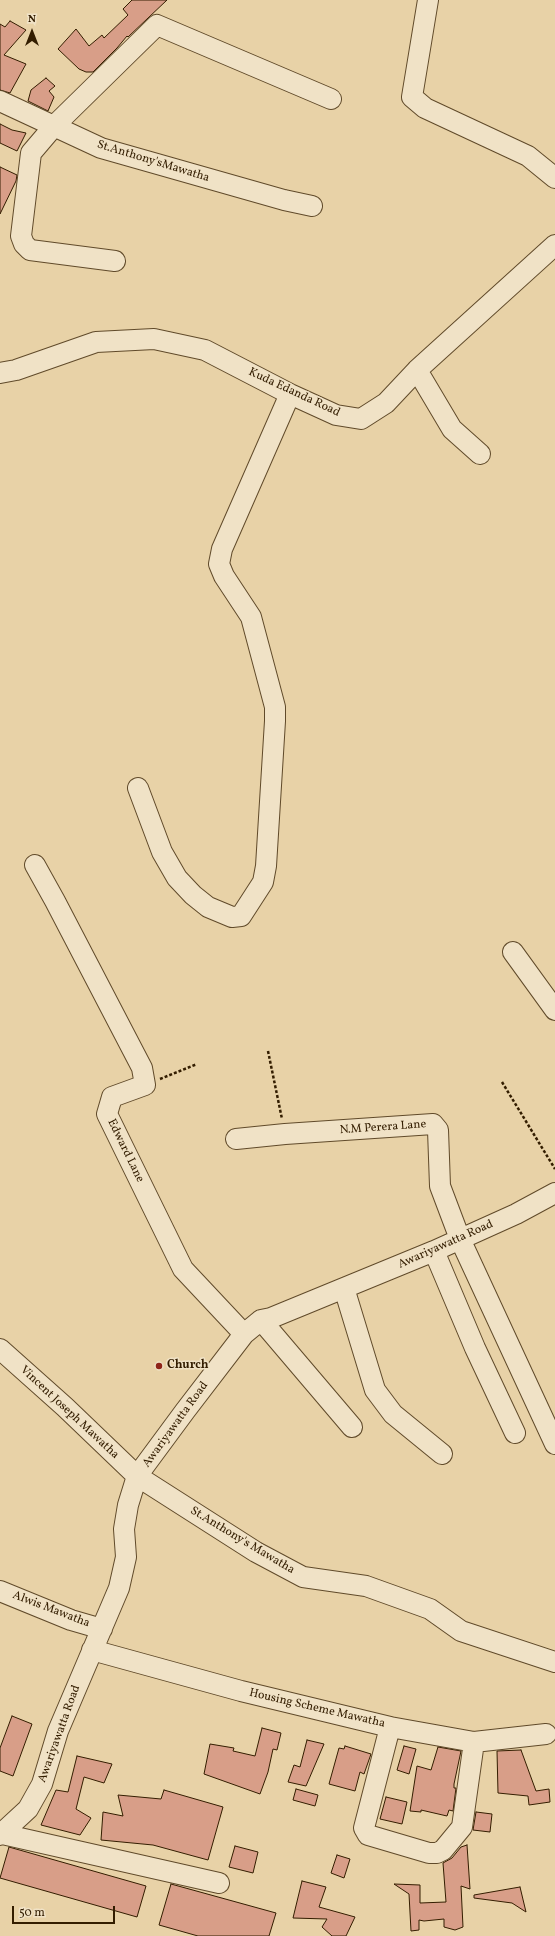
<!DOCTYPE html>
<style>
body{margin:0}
#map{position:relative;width:555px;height:1936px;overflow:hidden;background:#e8d2a7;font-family:Vollkorn,serif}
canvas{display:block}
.north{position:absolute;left:12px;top:12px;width:40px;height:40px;-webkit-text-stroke:3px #f0e2c6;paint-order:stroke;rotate:0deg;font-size:11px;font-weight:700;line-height:16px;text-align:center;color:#331d00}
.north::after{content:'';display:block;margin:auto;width:14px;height:18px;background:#331d00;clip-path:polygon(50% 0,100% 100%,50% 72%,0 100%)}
.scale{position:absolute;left:12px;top:1906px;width:103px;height:18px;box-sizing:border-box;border:2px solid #331d00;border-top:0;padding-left:5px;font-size:12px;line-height:14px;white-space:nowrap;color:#331d00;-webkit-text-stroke:3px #f0e2c6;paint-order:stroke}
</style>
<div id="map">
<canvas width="555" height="1936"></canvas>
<div class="north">N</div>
<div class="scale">50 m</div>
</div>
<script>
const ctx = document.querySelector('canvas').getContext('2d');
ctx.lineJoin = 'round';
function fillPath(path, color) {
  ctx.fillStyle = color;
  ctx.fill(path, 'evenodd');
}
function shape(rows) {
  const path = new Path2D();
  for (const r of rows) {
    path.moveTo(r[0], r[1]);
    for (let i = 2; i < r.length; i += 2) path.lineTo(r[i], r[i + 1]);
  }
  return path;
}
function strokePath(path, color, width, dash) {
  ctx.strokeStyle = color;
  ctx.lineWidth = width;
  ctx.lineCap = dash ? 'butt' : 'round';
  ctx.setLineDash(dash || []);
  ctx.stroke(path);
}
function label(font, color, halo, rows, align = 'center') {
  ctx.font = font + ' Vollkorn,serif';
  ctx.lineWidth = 3;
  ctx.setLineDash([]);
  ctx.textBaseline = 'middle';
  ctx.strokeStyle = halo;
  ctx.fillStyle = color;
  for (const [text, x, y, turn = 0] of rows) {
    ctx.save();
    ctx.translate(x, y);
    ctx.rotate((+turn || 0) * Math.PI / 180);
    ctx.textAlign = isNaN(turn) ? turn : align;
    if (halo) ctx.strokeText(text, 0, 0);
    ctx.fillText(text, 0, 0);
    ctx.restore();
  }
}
const building = shape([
 [132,0,167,0,128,37,127,36,117,48,93,72,86,72,79,69,58,49,76,29,89,46,102,35,104,38,128,15,123,9,132,0],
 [10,21,26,30,4,55,26,64,10,93,0,90,0,24,5,27,10,21],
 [46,78,55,86,49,91,54,97,48,111,28,101,31,90,46,78],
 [0,124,12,130,26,133,17,151,0,143,0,124],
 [0,167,17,175,16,181,0,214,0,167],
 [12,1716,32,1724,13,1776,0,1771,0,1748,12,1716],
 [262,1728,281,1733,277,1750,273,1749,268,1772,260,1794,204,1774,210,1744,234,1748,233,1751,255,1756,262,1728],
 [307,1740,324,1744,306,1786,288,1782,294,1765,300,1767,307,1740],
 [345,1746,371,1754,364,1774,360,1772,355,1791,329,1784,339,1748,344,1749,345,1746],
 [404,1746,416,1749,409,1774,397,1770,404,1746],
 [438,1747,461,1751,454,1784,454,1788,456,1788,453,1811,449,1810,447,1816,421,1810,421,1812,410,1811,417,1766,431,1770,438,1747],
 [521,1750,536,1791,549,1789,550,1802,529,1805,528,1796,498,1793,497,1751,521,1750],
 [77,1756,112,1764,104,1783,84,1777,76,1809,91,1818,80,1835,41,1825,56,1790,68,1792,77,1756],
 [296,1789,318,1795,315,1806,293,1800,296,1789],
 [164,1790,223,1807,208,1860,153,1845,101,1840,103,1812,123,1816,118,1795,161,1799,164,1790],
 [386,1797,407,1802,402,1824,380,1819,386,1797],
 [476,1812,492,1814,490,1832,473,1830,476,1812],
 [467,1845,470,1889,461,1886,463,1927,455,1930,444,1927,444,1919,424,1921,419,1920,419,1930,411,1931,409,1894,394,1884,420,1885,420,1903,446,1902,443,1863,452,1858,461,1847,467,1845],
 [235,1846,258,1852,253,1873,229,1867,235,1846],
 [9,1847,146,1886,137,1917,0,1878,9,1847],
 [337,1855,350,1859,344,1878,331,1873,337,1855],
 [302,1881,326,1887,319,1907,355,1917,346,1936,332,1936,322,1927,327,1919,293,1918,302,1881],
 [171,1884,276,1913,269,1936,198,1936,159,1925,171,1884],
 [520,1887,526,1912,512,1903,474,1898,474,1895,520,1887]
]);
fillPath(building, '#d89e88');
strokePath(building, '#331d00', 1);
const minor = shape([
 [428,0,412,97,425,108,528,156,555,178],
 [0,101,101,148,284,200,312,206],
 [115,261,30,250,24,244,21,236,31,153,54,126,157,25,331,99],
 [417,370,452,429,480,454],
 [0,373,16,370,96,342,154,339,205,350,290,394,336,415,361,419,386,403,417,370,555,245],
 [138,788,162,852,177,878,193,895,208,907,232,917,241,916,263,882,266,866,275,721,275,707,251,617,224,576,219,564,222,549,290,394],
 [35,865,55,901,142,1068,145,1085,112,1097,107,1114,183,1269,244,1334],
 [513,952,555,1010],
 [236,1139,285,1134,433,1124,438,1130,440,1186,460,1239,555,1444],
 [434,1251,475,1348,515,1433],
 [344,1288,375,1390,393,1414,442,1454],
 [261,1320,352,1427],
 [0,1349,65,1407,137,1476,256,1552,303,1577,366,1586,430,1609,461,1631,555,1662],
 [0,1591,71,1620,102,1629],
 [92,1650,241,1691,390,1727,474,1742,546,1734],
 [390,1727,364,1828,368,1835,429,1853,437,1853,443,1850,462,1827,474,1742],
 [2,1834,219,1883],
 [0,1835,28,1809,42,1784,58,1731,119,1588,126,1557,124,1529,128,1505,137,1476,185,1411,244,1334,261,1320,271,1318,434,1251,516,1214,555,1193]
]);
strokePath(minor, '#604a2a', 22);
strokePath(shape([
 [268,1051,282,1119],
 [160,1079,197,1064],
 [502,1082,555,1169]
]), '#331d00', 2.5, [3, 2]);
strokePath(minor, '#f0e2c6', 20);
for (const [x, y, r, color] of [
 [159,1366,4,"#8f2418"]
]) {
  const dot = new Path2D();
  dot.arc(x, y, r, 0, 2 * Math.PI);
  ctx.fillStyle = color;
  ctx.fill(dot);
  strokePath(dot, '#f0e2c6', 1.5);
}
label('12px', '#331d00', '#f0e2c6', [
 ["St.Anthony'sMawatha",153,162,17],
 ["Kuda Edanda Road",294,393,25],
 ["N.M Perera Lane",383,1128,-4],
 ["Edward Lane",125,1151,64],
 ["Awariyawatta Road",446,1245,-24],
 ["Vincent Joseph Mawatha",69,1413,43],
 ["Awariyawatta Road",176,1425,-54],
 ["St.Anthony's Mawatha",242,1541,31],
 ["Alwis Mawatha",51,1610,21],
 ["Housing Scheme Mawatha",317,1709,13],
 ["Awariyawatta Road",60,1734,-70]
]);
label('bold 12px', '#331d00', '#f0e2c6', [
 ["Church",167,1366]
], 'left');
</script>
